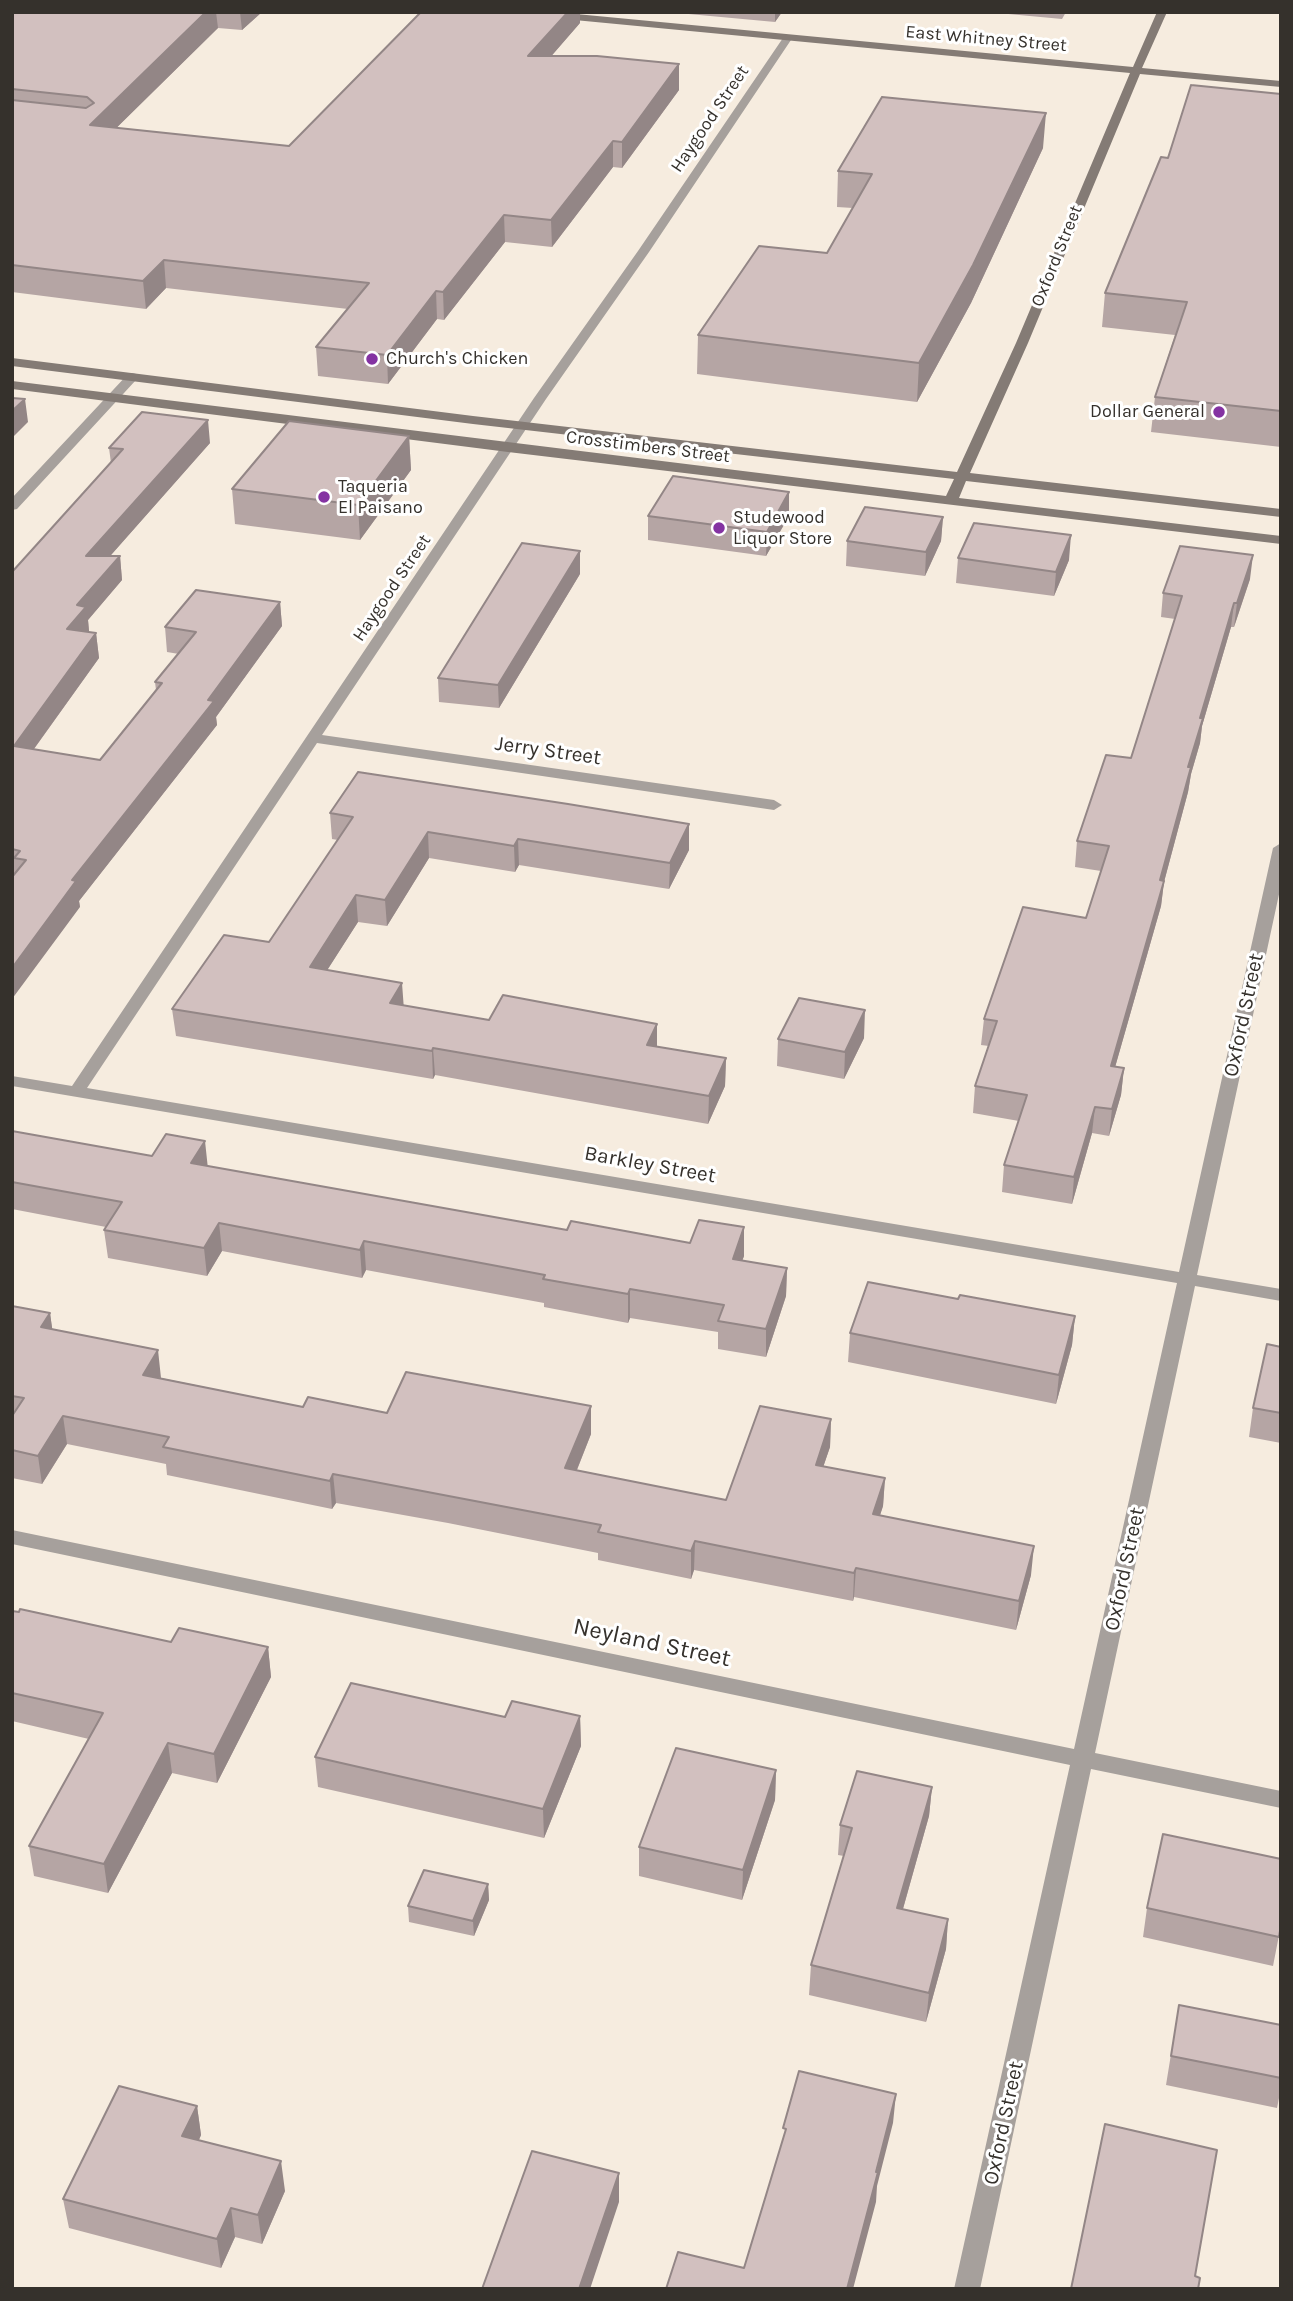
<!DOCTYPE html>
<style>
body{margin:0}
#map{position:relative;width:1293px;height:2301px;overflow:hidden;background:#f6ecdf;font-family:Karla,sans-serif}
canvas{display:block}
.frame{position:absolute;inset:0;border:14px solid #35312c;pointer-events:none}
</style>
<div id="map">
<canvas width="1293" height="2301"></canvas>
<div class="frame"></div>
</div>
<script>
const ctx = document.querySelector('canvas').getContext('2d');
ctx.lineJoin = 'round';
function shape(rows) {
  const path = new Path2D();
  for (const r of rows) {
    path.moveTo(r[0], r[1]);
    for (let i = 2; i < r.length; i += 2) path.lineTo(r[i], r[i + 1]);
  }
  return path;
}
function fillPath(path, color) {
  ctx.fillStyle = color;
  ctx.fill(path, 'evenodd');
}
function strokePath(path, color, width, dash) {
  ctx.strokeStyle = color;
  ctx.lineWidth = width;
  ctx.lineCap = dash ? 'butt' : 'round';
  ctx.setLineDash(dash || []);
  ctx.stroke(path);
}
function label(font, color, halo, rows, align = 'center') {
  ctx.font = font + ' Karla,sans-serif';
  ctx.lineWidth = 6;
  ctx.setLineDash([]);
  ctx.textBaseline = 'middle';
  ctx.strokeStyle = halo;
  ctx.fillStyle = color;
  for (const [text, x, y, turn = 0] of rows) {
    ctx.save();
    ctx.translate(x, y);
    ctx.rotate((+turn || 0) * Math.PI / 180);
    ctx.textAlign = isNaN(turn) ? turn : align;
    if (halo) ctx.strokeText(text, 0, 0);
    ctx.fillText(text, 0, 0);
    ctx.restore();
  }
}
fillPath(shape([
 [785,35,793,37,649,252,546,399,322,735,774,800,782,805,774,810,317,743,87,1088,1179,1272,1273,848,1281,843,1281,885,1197,1275,1281,1289,1281,1301,1195,1286,1095,1753,1281,1791,1281,1808,1091,1769,980,2289,954,2289,1070,1765,12,1544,12,1530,1074,1749,1177,1283,12,1086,12,1076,72,1086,534,398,638,251,785,35],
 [132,373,136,374,136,380,17,509,12,510,12,498,128,374,132,373]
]), '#a6a09c');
fillPath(shape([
 [517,12,555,12,1133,67,1157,12,1167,12,1142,68,1281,81,1281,87,1140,74,1028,343,970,473,1281,509,1281,517,966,481,959,498,1281,536,1281,544,508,452,12,389,12,381,946,496,954,479,473,424,12,366,12,358,473,416,957,472,1016,343,1130,73,522,15,517,12]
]), '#847b75');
fillPath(shape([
 [12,12,262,12,242,30,218,28,116,128,289,146,580,23,551,56,679,64,679,90,622,168,613,167,552,247,505,242,444,320,437,319,388,384,318,376,316,347,348,309,166,288,146,309,12,292],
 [667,12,782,12,775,22],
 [987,12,1066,12,1062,19],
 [1281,94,1281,447,1151,432,1155,397,1175,335,1102,327,1105,293,1168,158],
 [1043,148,971,303,917,402,697,374,698,335,827,253,853,208,837,207,838,171],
 [409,436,411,470,360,540,235,524,232,489],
 [210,443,110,556,120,556,122,580,88,620,89,631,88,632,96,633,99,658,34,749,100,760,156,690,155,682,179,654,167,652,165,627,280,602,282,626,216,717,217,725,79,901,80,907,12,875,12,572,111,463,109,448],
 [789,492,789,516,766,556,648,540,648,516],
 [943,517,941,541,925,576,846,566,847,541],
 [958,558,1069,560,1054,596,956,583],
 [580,574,499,708,439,702,438,678],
 [1250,579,1234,627,1231,627,1202,726,1200,743,1191,774,1188,792,1164,882,1161,906,1115,1067,1124,1068,1121,1095,1109,1136,1092,1133,1072,1204,1002,1192,1004,1165,1019,1121,973,1113,975,1086,989,1046,981,1045,984,1019,1086,918,1101,871,1075,867,1077,841,1131,758,1175,619,1161,617,1163,593],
 [330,813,689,824,689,850,669,889,519,865,515,872,429,858,387,926,358,922,327,970,404,1006,489,1020,657,1024,657,1047,726,1058,725,1086,708,1124,435,1075,433,1079,176,1036,172,1009,269,942,338,840,332,839],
 [864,1038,844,1079,777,1066,778,1039],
 [12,1131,567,1230,690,1243,744,1227,744,1256,742,1261,787,1268,786,1296,766,1357,718,1349,718,1332,630,1318,628,1323,544,1307,544,1303,366,1270,362,1278,222,1251,207,1276,108,1258,104,1230,106,1227,12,1209],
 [958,1299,1075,1316,1072,1345,1056,1404,848,1362,850,1333],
 [12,1306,50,1313,52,1329,161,1378,303,1407,387,1413,591,1434,577,1470,726,1500,831,1419,830,1447,823,1467,885,1478,883,1506,880,1515,1031,1575,1016,1630,854,1597,853,1601,694,1570,691,1579,598,1560,598,1553,448,1523,336,1503,332,1509,167,1475,166,1464,67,1444,42,1484,12,1478],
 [1281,1347,1281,1443,1249,1437,1253,1408],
 [12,1611,171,1642,268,1647,271,1677,217,1783,172,1773,108,1893,34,1876,29,1846,89,1739,12,1721],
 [580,1716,581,1746,544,1838,318,1787,315,1757,505,1717],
 [776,1770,775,1800,742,1900,639,1876,639,1847],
 [932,1787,929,1816,903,1909,948,1919,946,1949,926,2022,809,1995,811,1965,844,1856,838,1855,840,1825],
 [488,1884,489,1900,474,1936,409,1922,408,1906],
 [1147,1908,1281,1925,1273,1966,1143,1937],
 [1179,2005,1281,2025,1281,2088,1277,2108,1166,2085],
 [197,2106,201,2135,199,2140,285,2191,262,2244,235,2237,221,2268,69,2228,63,2199]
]), '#b5a5a4');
fillPath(shape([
 [206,12,216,12,218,28,93,151,90,125],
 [240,12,262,12,242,30],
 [568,12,580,12,580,23,529,82,528,56],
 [775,12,782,12,775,22],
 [679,64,679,90,622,168,622,142],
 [1046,113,1043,148,971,303,917,402,919,363],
 [613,141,613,167,552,247,551,220],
 [504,215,505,242,444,320,443,292],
 [164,260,166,288,146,309,143,281],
 [436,291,437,319,388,384,387,355],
 [25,399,28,422,12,438,12,411],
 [208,420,210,443,89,580,86,556],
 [409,436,411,470,360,540,358,505],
 [789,492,789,516,766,556,767,532],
 [943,517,941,541,925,576,926,552],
 [1071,535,1069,560,1054,596,1056,572],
 [580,551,580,574,499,708,498,685],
 [1253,555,1250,579,1234,627,1237,603],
 [120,556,122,580,88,620,89,631,70,654,67,629,77,605],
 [280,602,282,626,216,717,217,725,79,901,80,907,12,999,12,968,72,880,208,700],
 [1234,603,1231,627,1202,726,1200,743,1191,774,1188,792,1164,882,1161,906,1108,1092,1111,1066,1160,880,1200,718],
 [96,633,99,658,18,771,14,746],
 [689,824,689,850,669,889,670,863],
 [428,832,429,858,387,926,385,900],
 [518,839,519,865,515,872,514,846],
 [356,895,358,922,312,994,310,967],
 [402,983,404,1010,390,1003],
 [865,1010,864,1038,844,1079,845,1052],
 [657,1024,657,1052,647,1045],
 [433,1048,435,1075,433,1079,432,1051],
 [726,1058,725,1086,708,1124,709,1096],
 [1124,1068,1121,1095,1109,1136,1112,1109],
 [1095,1107,1092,1133,1072,1204,1074,1177],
 [205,1141,208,1169,191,1163],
 [219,1223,222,1251,207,1276,204,1248],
 [744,1227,744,1256,732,1288,733,1259],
 [364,1241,366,1270,362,1278,360,1250],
 [787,1268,786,1296,766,1357,766,1329],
 [630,1289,630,1318,628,1323,628,1294],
 [50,1313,54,1341,41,1327],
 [1075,1316,1072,1345,1056,1404,1059,1375],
 [158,1350,161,1378,143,1375],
 [591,1406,591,1434,566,1497,565,1468],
 [63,1416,67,1444,42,1484,38,1456],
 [831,1419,830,1447,814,1494,816,1465],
 [333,1474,336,1503,332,1509,330,1481],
 [885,1478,883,1506,871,1543,873,1514],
 [695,1541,694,1570,691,1579,691,1551],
 [1034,1546,1031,1575,1016,1630,1019,1601],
 [856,1568,854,1597,853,1601,854,1573],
 [268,1647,271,1677,217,1783,214,1754],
 [580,1716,581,1746,544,1838,543,1809],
 [168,1743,172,1773,108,1893,104,1864],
 [776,1770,775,1800,742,1900,743,1870],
 [932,1787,929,1816,895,1937,897,1908],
 [488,1884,489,1900,474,1936,473,1921],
 [948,1919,946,1949,926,2022,929,1993],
 [896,2094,893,2123,877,2186,876,2202,853,2289,847,2289],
 [197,2106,201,2135,187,2166,182,2136],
 [281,2161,285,2191,262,2244,258,2215],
 [619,2173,619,2202,590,2289,579,2289],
 [231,2208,235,2237,221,2268,217,2239]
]), '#938686');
const building = shape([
 [12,12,206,12,90,125,289,146,421,12,568,12,528,56,597,56,679,64,622,142,613,141,551,220,504,215,443,292,436,291,387,355,316,347,369,283,164,260,143,281,12,265,12,100,86,108,94,103,87,97,12,89,12,12],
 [1191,85,1281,94,1281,411,1155,397,1187,302,1105,293,1161,157,1168,158,1191,85],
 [882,97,1046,113,973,265,919,363,698,335,759,246,827,253,872,174,838,171,882,97],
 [12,398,25,399,12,411,12,398],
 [142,412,208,420,86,556,120,556,77,605,86,607,67,629,96,633,14,746,100,760,162,683,155,682,196,632,165,627,196,590,280,602,208,700,214,701,72,880,76,881,12,968,12,877,26,860,14,858,20,851,12,849,12,572,123,449,109,448,142,412],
 [289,421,409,436,358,505,232,489,289,421],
 [673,476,789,492,767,532,648,516,673,476],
 [865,507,943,517,926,552,847,541,865,507],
 [974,523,1071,535,1056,572,958,558,974,523],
 [522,543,580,551,498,685,438,678,522,543],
 [1180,546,1253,555,1237,603,1234,603,1200,718,1203,718,1188,767,1191,767,1160,880,1164,881,1111,1066,1124,1068,1112,1109,1095,1107,1074,1177,1004,1165,1027,1095,975,1086,997,1021,984,1019,1023,907,1086,918,1109,846,1077,841,1106,755,1131,758,1182,596,1163,593,1180,546],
 [358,772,568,804,689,824,670,863,518,839,514,846,428,832,385,900,356,895,310,967,402,983,390,1003,489,1020,503,995,657,1024,647,1045,726,1058,709,1096,433,1048,432,1051,172,1009,224,935,269,942,353,817,330,813,358,772],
 [799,998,865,1010,845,1052,778,1039,799,998],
 [12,1131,152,1156,166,1134,205,1141,191,1163,567,1230,571,1221,690,1243,699,1220,744,1227,733,1259,787,1268,766,1329,718,1321,724,1305,630,1289,628,1294,543,1279,545,1275,364,1241,360,1250,219,1223,204,1248,104,1230,122,1202,12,1182,12,1131],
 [868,1282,958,1299,960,1295,1075,1316,1059,1375,850,1333,868,1282],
 [12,1306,50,1313,41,1327,158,1350,143,1375,303,1407,308,1397,387,1413,406,1372,591,1406,565,1468,726,1500,760,1406,831,1419,816,1465,885,1478,873,1514,1034,1546,1019,1601,856,1568,854,1573,695,1541,691,1551,598,1532,601,1525,333,1474,330,1481,163,1447,169,1437,63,1416,38,1456,12,1450,12,1416,24,1398,12,1396,12,1306],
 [1267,1344,1281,1347,1281,1413,1253,1408,1267,1344],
 [20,1609,171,1642,179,1628,268,1647,214,1754,168,1743,104,1864,29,1846,103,1713,12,1693,12,1611,19,1612,20,1609],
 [351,1683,505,1717,512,1701,580,1716,543,1809,315,1757,351,1683],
 [676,1748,776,1770,743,1870,639,1847,676,1748],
 [857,1771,932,1787,897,1908,948,1919,929,1993,811,1965,852,1828,840,1825,857,1771],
 [1163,1834,1281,1859,1281,1925,1279,1937,1147,1908,1163,1834],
 [424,1870,488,1884,473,1921,408,1906,424,1870],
 [1179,2005,1281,2025,1281,2078,1171,2056,1179,2005],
 [799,2071,896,2094,876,2172,878,2172,847,2289,666,2289,678,2252,744,2268,786,2129,783,2128,799,2071],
 [119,2086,197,2106,182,2136,281,2161,258,2215,231,2208,217,2239,63,2199,119,2086],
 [1105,2124,1217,2150,1195,2276,1200,2278,1198,2289,1071,2289,1105,2124],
 [532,2151,619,2173,579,2289,482,2289,532,2151]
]);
fillPath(building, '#d2c0bf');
strokePath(building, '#938686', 2);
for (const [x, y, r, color] of [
 [372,359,7,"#8432a2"],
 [1219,412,7,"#8432a2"],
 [324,497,7,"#8432a2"],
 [719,528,7,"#8432a2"]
]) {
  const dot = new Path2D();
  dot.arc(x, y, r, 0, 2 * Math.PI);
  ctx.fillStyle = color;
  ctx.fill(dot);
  strokePath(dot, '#fff', 2.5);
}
label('18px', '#35312c', '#fff', [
 ["East Whitney Street",986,39,5],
 ["Haygood Street",710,119,-56],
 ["Oxford Street",1057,256,-68],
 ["Crosstimbers Street",648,447,7],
 ["Haygood Street",392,588,-56]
]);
label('18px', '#35312c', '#fff', [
 ["Church's Chicken",386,359],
 ["Dollar General",1205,412,"right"],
 ["Taqueria",338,487],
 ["El Paisano",338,508],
 ["Studewood",733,518],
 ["Liquor Store",733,539]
], 'left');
label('21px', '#35312c', '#fff', [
 ["Jerry Street",548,751,8],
 ["Oxford Street",1244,1015,-78],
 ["Barkley Street",650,1165,10],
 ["Oxford Street",1125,1569,-78],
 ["Oxford Street",1004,2123,-78]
]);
label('24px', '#35312c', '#fff', [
 ["Neyland Street",652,1643,12]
]);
</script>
